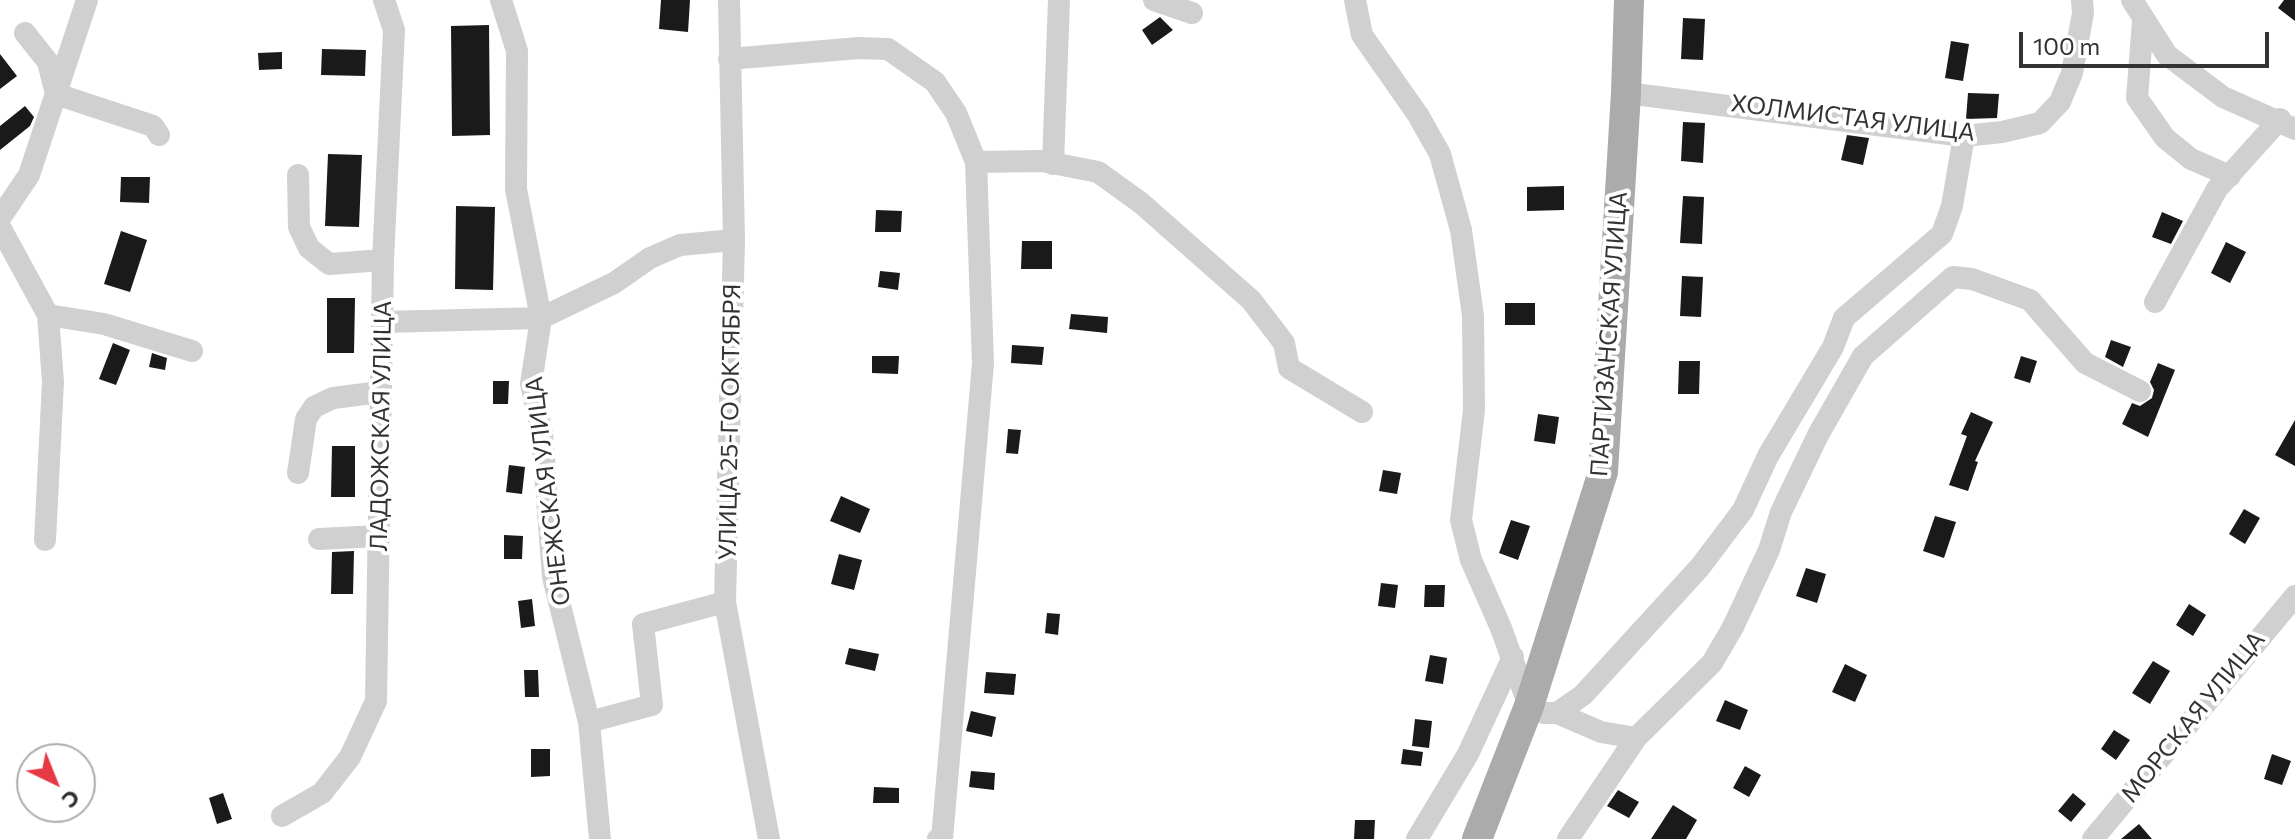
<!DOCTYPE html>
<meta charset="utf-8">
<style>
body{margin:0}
#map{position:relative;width:2295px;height:839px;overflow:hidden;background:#fff;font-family:Commissioner,sans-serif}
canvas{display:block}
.north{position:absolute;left:16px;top:743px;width:80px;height:80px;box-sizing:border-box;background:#fff;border:2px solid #adadad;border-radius:50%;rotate:137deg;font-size:22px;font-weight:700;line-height:32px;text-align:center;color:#333}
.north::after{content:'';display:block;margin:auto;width:28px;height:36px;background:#e63946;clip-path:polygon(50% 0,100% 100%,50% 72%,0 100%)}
.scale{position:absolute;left:2019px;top:32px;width:250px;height:36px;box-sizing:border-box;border:4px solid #333;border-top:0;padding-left:10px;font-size:24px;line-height:28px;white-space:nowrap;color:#333;-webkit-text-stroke:6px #fff;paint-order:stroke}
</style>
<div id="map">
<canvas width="2295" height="839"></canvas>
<div class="north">С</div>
<div class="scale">100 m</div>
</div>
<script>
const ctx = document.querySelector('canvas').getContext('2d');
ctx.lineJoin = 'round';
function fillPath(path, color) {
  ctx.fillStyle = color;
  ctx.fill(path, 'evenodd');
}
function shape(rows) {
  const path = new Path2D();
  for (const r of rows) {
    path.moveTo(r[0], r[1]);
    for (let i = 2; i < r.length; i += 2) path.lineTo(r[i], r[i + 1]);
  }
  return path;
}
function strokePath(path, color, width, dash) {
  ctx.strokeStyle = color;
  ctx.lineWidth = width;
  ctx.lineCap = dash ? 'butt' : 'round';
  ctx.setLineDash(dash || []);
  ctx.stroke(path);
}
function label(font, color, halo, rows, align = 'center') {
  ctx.font = font + ' Commissioner,sans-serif';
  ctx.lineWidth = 8;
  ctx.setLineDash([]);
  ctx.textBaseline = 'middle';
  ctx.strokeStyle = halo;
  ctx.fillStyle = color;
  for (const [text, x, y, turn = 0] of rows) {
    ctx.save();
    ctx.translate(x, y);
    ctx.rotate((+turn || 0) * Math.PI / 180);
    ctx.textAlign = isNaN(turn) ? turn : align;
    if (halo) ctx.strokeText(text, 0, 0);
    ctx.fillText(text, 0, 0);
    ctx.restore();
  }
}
fillPath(shape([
 [661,0,690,0,688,32,659,29],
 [2284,0,2295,0,2295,21,2278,8],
 [1160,17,1173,30,1152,45,1142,30],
 [1683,18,1705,19,1703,60,1681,59],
 [489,25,490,135,452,136,451,26],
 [1951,41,1969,44,1963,81,1945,78],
 [322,49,366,50,365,76,321,75],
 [282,52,282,69,259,70,258,53],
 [0,54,17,76,0,89],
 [1968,93,1999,94,1997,118,1966,119],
 [25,106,34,117,30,126,0,150,0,126],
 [1683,122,1705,123,1703,163,1681,161],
 [1847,135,1869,138,1863,165,1841,160],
 [328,154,362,155,359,227,325,226],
 [121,177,150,177,149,203,120,202],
 [1564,186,1564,210,1527,211,1527,187],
 [1683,196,1704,197,1702,244,1680,243],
 [456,206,495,207,493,290,455,289],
 [876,210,902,211,901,232,875,232],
 [2162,212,2183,221,2171,244,2152,237],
 [121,231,147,240,130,292,104,284],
 [1022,241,1052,241,1052,269,1021,269],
 [2226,242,2246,252,2230,283,2211,273],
 [880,271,900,273,898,290,878,287],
 [1682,276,1703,277,1701,317,1680,316],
 [327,298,355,298,354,353,327,353],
 [1505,303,1535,303,1535,325,1505,325],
 [1071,314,1108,317,1107,333,1069,329],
 [2111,340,2131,347,2123,367,2105,357],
 [113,343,130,350,116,385,99,379],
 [1012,345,1044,347,1042,365,1011,363],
 [152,353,167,358,165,370,149,367],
 [872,356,899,356,898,374,872,373],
 [2021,356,2037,361,2030,383,2014,378],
 [1679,361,1700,361,1699,394,1678,394],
 [2158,363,2175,370,2148,437,2122,424,2132,403,2140,406,2152,398,2154,390,2150,382],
 [493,381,509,381,508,404,493,404],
 [1971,412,1993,422,1975,461,1978,462,1968,491,1949,485,1967,436,1961,434],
 [1538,414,1559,417,1555,444,1534,441],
 [2295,420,2295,466,2275,455],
 [1008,429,1021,430,1018,454,1006,453],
 [332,446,355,446,355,497,331,497],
 [509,465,525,467,522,494,506,492],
 [1383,470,1401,473,1397,494,1379,491],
 [841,496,870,509,860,533,830,521],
 [2244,509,2260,518,2245,544,2229,534],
 [1935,516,1956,522,1944,558,1923,551],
 [1511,520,1530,526,1518,560,1499,553],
 [504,535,523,536,522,559,504,559],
 [354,551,353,594,331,594,332,552],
 [839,554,862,560,854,590,831,584],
 [1806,568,1826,574,1817,603,1796,596],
 [1381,583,1398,585,1395,608,1378,606],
 [1425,585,1445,585,1444,607,1424,607],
 [532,599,535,626,521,628,518,601],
 [2189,604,2206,615,2193,636,2176,625],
 [1047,613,1060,614,1058,635,1045,633],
 [849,648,879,654,875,671,845,664],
 [1430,655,1447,658,1443,684,1425,681],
 [2153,661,2170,671,2150,704,2132,693],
 [1845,664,1867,675,1855,702,1832,692],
 [524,670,538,670,539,697,525,697],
 [986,672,1016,674,1014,695,984,693],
 [1725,700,1748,710,1740,730,1716,721],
 [971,711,996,717,992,737,966,731],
 [1415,719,1432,721,1429,748,1412,746],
 [2114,730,2130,740,2116,760,2101,749],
 [531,749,550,749,550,776,531,777],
 [1403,749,1423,752,1421,766,1401,764],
 [2272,754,2291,761,2282,785,2264,779],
 [1745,766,1761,775,1749,797,1733,788],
 [971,771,995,773,994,790,969,787],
 [874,787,899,788,899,803,873,803],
 [1618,790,1639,802,1629,818,1607,806],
 [223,793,232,819,217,824,209,798],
 [2073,793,2086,804,2071,822,2058,811],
 [1673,805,1697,820,1686,839,1651,839],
 [1355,820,1375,820,1374,839,1354,839],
 [2139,824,2152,839,2121,839]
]), '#1a1a1a');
strokePath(shape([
 [501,0,517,51,516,189,541,318,531,384,542,433,553,577,589,722,600,839],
 [729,0,734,240,725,602,769,839],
 [1154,0,1192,13],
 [1355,0,1362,35,1418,115,1440,154,1461,230,1473,316,1474,410,1461,520,1471,560,1501,628,1529,706,1544,713,1557,713,1583,695,1700,567,1743,510,1768,456,1833,347,1844,318,1942,234,1952,206,1964,136],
 [2132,0,2167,55,2223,97,2295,129],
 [2143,21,2137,98,2165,138,2191,159,2230,176],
 [25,33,48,62,56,94,153,126,159,135],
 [729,59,859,48,888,49,935,82,956,113,976,162,1042,161,1098,172,1141,203,1251,300,1284,343,1289,368,1362,412],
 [1626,93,1964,136,2002,132,2040,123,2060,102,2072,73,2083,13,2082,0],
 [1053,164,1059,0],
 [298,175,299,227,309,248,329,264,383,260],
 [0,218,29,175,87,0],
 [0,227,48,315,53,382,45,540],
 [2155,302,2217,189,2280,119],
 [48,315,104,324,192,351],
 [384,322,541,318,614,283,650,258,680,245,734,240],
 [298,473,306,419,314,407,333,398,380,392],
 [319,539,378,536],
 [1557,713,1601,732,1636,738],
 [589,722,652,705,643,624,725,602],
 [282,816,322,793,350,757,376,701,383,260,394,30,384,0],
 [938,839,942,839,983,363,976,162],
 [1417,839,1468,754,1513,657],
 [1568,839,1636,738,1712,663,1733,627,1769,550,1781,512,1818,435,1863,356,1953,277,1972,279,2030,300,2085,363,2140,391],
 [2093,839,2295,596]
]), '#d0d0d0', 22);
strokePath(shape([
 [1477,839,1529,706,1603,472,1626,93,1629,0]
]), '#ababab', 30);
label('24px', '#333', '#fff', [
 ["ХОЛМИСТАЯ УЛИЦА",1853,118,7],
 ["ПАРТИЗАНСКАЯ УЛИЦА",1609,334,-86],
 ["УЛИЦА 25-ГО ОКТЯБРЯ",730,422,-89],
 ["ЛАДОЖСКАЯ УЛИЦА",381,426,-89],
 ["ОНЕЖСКАЯ УЛИЦА",548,491,-97],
 ["МОРСКАЯ УЛИЦА",2193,717,-51]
]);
</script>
